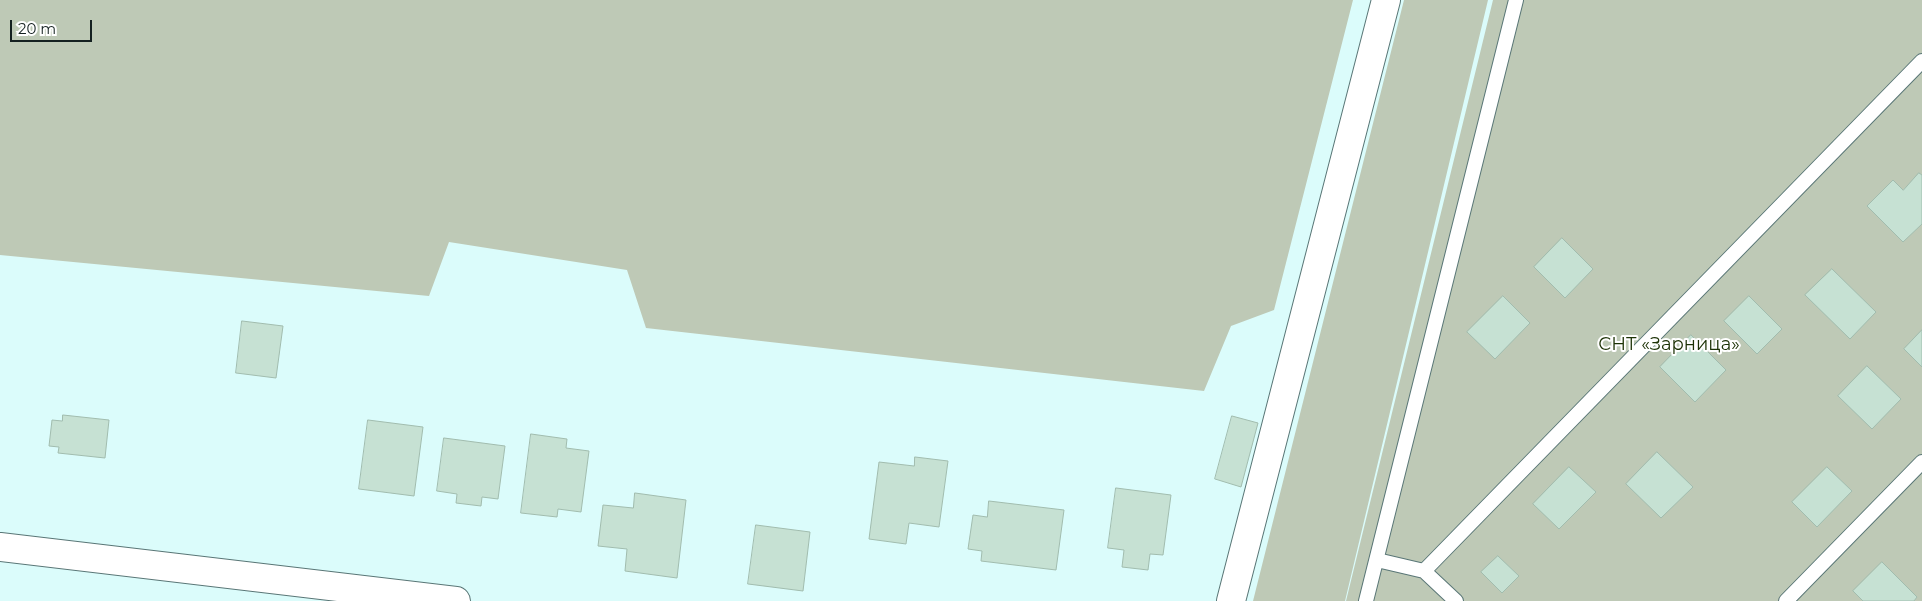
<!DOCTYPE html>
<meta charset="utf-8">
<style>
body{margin:0}
#map{position:relative;width:1922px;height:601px;overflow:hidden;background:#dbfcfb;font-family:Montserrat,sans-serif}
canvas{display:block}
.scale{position:absolute;left:10px;top:20px;width:82px;height:22px;box-sizing:border-box;border:2px solid #142020;border-top:0;padding-left:6px;font-size:15px;line-height:18px;white-space:nowrap;color:#142020;-webkit-text-stroke:4px #fff;paint-order:stroke}
</style>
<div id="map">
<canvas width="1922" height="601"></canvas>
<div class="scale">20 m</div>
</div>
<script>
const g = document.querySelector('canvas').getContext('2d');
g.lineJoin = 'round';
function fill(path, color) {
  g.fillStyle = color;
  g.fill(path, 'evenodd');
}
function trace(path, color, width, dash) {
  g.strokeStyle = color;
  g.lineWidth = width;
  g.lineCap = dash ? 'butt' : 'round';
  g.setLineDash(dash || []);
  g.stroke(path);
}
function drawText(font, color, halo, rows, align = 'center') {
  g.font = font + ' Montserrat,sans-serif';
  g.lineWidth = 4;
  g.setLineDash([]);
  g.textBaseline = 'middle';
  g.strokeStyle = halo;
  g.fillStyle = color;
  for (const [text, x, y, turn = 0] of rows) {
    g.save();
    g.translate(x, y);
    g.rotate((+turn || 0) * Math.PI / 180);
    g.textAlign = isNaN(turn) ? turn : align;
    if (halo) g.strokeText(text, 0, 0);
    g.fillText(text, 0, 0);
    g.restore();
  }
}
const green = new Path2D(`
 M0,0H1353L1274,310L1231,326L1204,391L646,328L627,270L449,242L429,296L0,255Z
 M1404,0H1488L1345,601H1253Z
 M1493,0H1922V601H1346Z`);
const building = new Path2D(`
 M1919,173L1922,175V224L1903,242L1867,206L1893,180L1903,190Z
 M1562,238L1593,269L1565,298L1534,267Z
 M1832,269L1876,312L1850,339L1805,295Z
 M1503,296L1530,323L1495,359L1467,332Z
 M1749,296L1782,329L1757,354L1724,321Z
 M242,321L283,326L276,378L236,373Z
 M1922,330V367L1904,349Z
 M1691,335L1726,370L1695,402L1660,367Z
 M1867,366L1901,399L1872,429L1838,396Z
 M63,415L109,420L105,458L58,453L59,447L49,446L52,420L62,421Z
 M1232,416L1258,423L1241,487L1215,479Z
 M368,420L423,427L414,496L359,489Z
 M531,434L567,439L566,448L589,451L581,512L558,509L557,517L521,513Z
 M444,438L505,446L498,499L482,497L481,506L456,503L457,494L437,491Z
 M1657,452L1693,487L1661,518L1626,484Z
 M915,457L948,461L939,527L909,523L906,544L869,539L879,462L914,466Z
 M1569,467L1596,492L1559,529L1533,504Z
 M1827,467L1852,491L1817,527L1792,502Z
 M1116,488L1171,495L1163,555L1150,554L1148,570L1122,567L1124,550L1108,548Z
 M635,493L686,500L677,578L625,571L627,549L598,546L603,505L633,508Z
 M989,501L1064,510L1056,570L981,561L982,551L968,549L973,515L987,517Z
 M756,525L810,532L803,591L748,584Z
 M1498,556L1519,576L1502,593L1481,572Z
 M1882,562L1917,597L1914,601H1863L1853,591Z`);
const service = new Path2D(`
 M1377,560L1424,571L1456,601
 M1424,571L1922,61
 M1366,601L1516,0
 M1786,601L1922,462`);
const minor = new Path2D(`
 M0,547L456,601
 M1231,601L1386,0`);
const parkNames = [
 ["СНТ «Зарница»",1669,345]
];
fill(green, '#bec9b6');
fill(building, '#c6e1d3');
trace(building, '#a1bcae', 1);
trace(service, '#597676', 16);
trace(minor, '#597676', 30);
trace(service, '#fff', 14);
trace(minor, '#fff', 28);
drawText('18px', '#1b3104', '#fff', parkNames);
</script>
